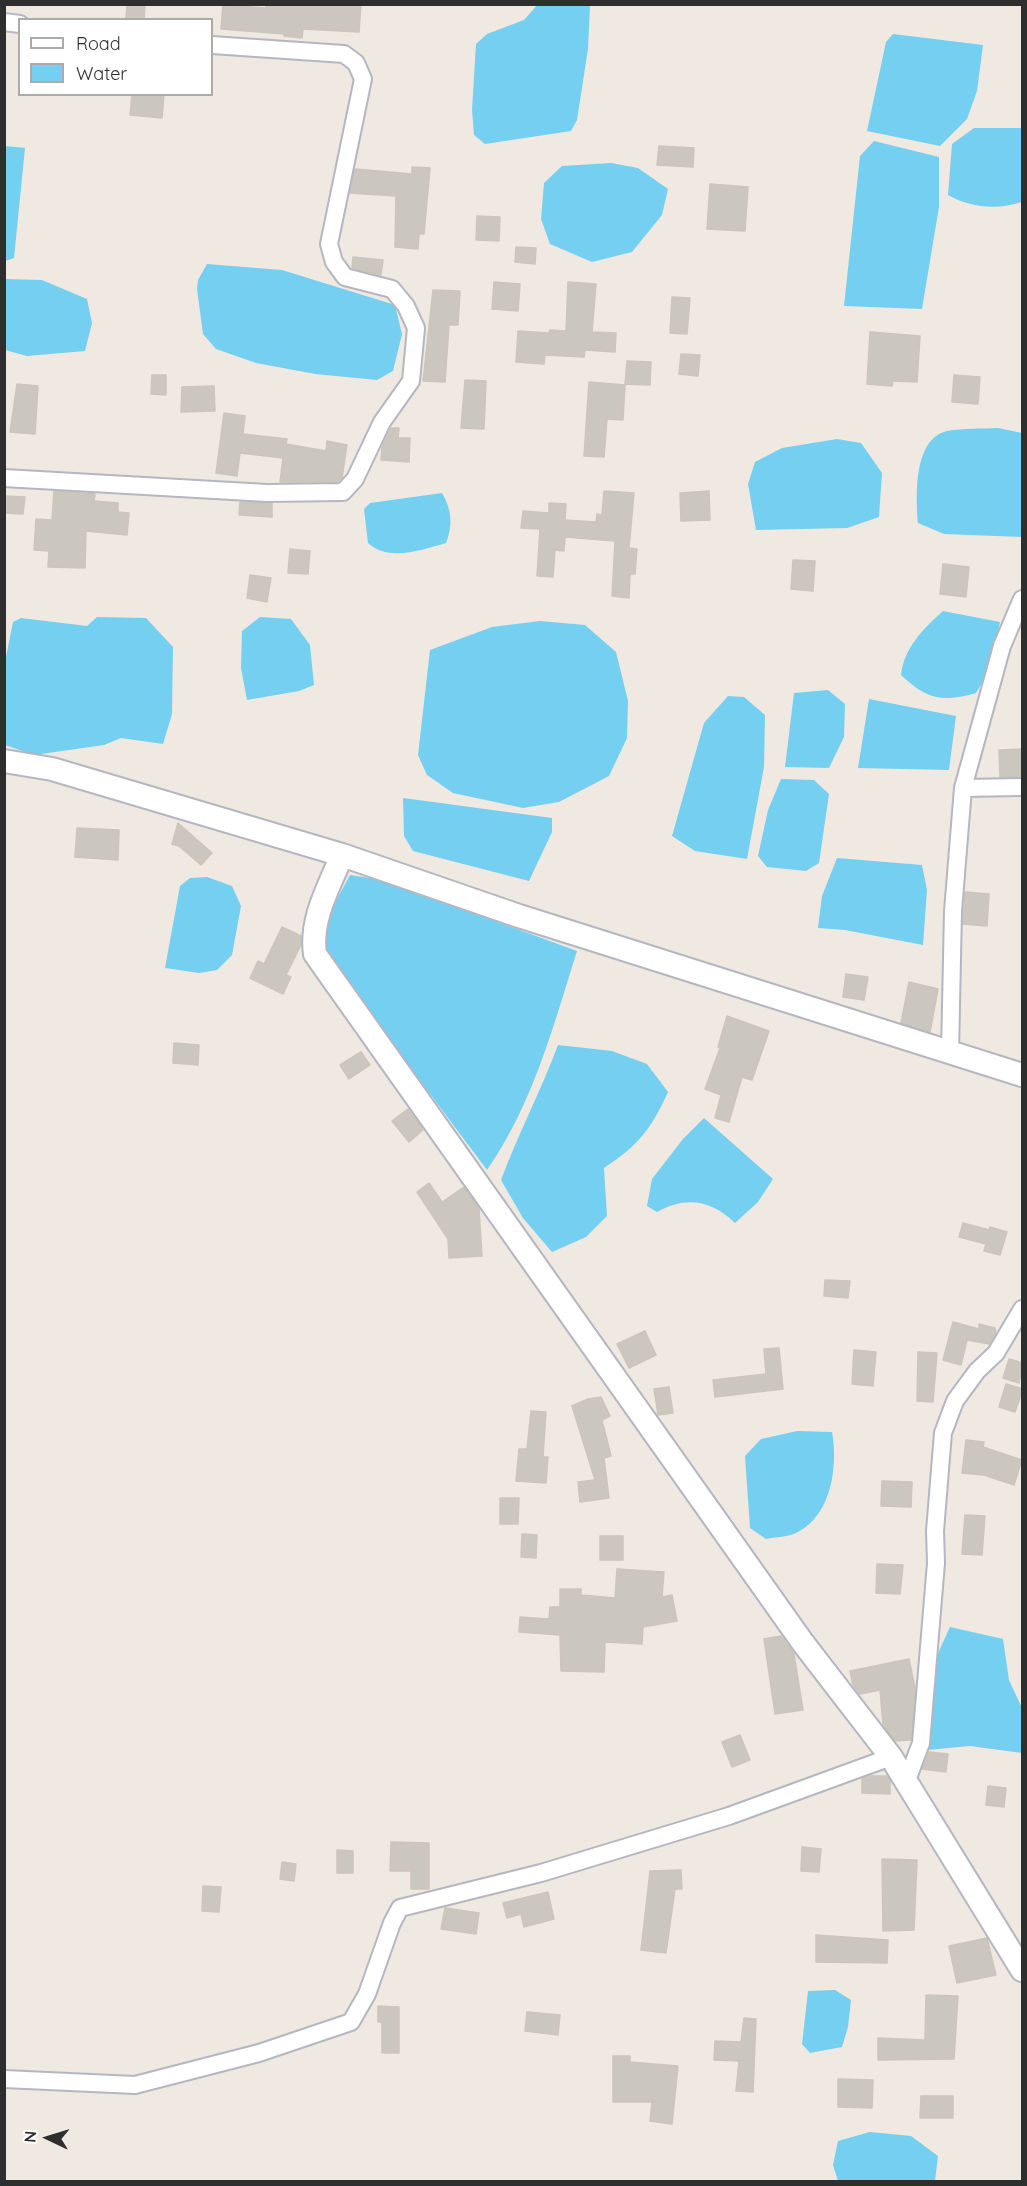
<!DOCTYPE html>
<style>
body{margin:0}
#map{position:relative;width:1027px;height:2186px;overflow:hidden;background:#efe9e1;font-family:Quicksand,sans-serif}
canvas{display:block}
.frame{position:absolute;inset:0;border:6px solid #2e2e2e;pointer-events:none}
.legend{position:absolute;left:18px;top:18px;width:195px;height:78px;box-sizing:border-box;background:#fff;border:2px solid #ababab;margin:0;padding:8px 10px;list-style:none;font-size:18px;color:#2e2e2e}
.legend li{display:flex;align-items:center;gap:12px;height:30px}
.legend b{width:30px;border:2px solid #ababab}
.north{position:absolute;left:18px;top:2108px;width:60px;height:60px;-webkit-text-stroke:4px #fff;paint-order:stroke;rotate:274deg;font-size:16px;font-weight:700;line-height:24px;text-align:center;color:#2e2e2e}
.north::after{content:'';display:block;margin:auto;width:21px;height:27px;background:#2e2e2e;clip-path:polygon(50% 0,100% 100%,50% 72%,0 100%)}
</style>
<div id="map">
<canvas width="1027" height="2186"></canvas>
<div class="frame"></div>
<ul class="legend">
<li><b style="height:8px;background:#fff"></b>Road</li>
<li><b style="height:16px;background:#75cff0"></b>Water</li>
</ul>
<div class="north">N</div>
</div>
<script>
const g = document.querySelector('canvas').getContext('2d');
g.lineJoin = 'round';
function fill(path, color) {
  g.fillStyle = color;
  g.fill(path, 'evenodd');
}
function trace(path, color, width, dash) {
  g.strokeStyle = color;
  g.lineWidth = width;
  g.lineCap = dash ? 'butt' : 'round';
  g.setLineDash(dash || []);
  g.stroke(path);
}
const water = new Path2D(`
 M538,4L590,5L588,49L577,120L571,131L485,144L474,135L472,110L476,44L487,34L524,20Z
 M893,34L983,45L977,91L967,119L940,146L867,131L886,42Z
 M974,128H1022V202C997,210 971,208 948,195L952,144Z
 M874,141L939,157V207L922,309L844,306L860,156Z
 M5,146L25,148L14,258L5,261Z
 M611,163L638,168L668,189L662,215L632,252L592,262L550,244L541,219L544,183L562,166Z
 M207,264L282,270L395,305L402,334L393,371L377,380L315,374L256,363L216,349L203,334L197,289L198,280Z
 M5,279L42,280L87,299L92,323L85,351L27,356L5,350Z
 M998,428L1022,433V537L944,534L918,523C916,497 913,439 947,431C963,428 982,429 998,428Z
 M837,439L861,443L882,473L879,517L847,528L756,530L748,484L755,462L782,448Z
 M442,493C452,510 453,525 446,543C422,550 388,562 368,543L364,509L370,503Z
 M943,611L1000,622L990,670L976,693C942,703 926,699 901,675C904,648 923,629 943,611Z
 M97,617L146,618L173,647L172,714L163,744L121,738L104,745L34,755L5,745V662L13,622L21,618L87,626Z
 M260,617L291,619L310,645L314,685L299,691L247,700L241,668L242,631Z
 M540,621L585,625L616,652L628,701L627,738L609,776L559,802L523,808L453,793L427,775L418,755L430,650L492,627Z
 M828,690L845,704L844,737L829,768L785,767L794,693Z
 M728,696L744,697L765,715L764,767L747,859L695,851L672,836L704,723Z
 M869,699L956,716L949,770L858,768Z
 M781,779L814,780L829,794L819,863L806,871L767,867L758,856L768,810Z
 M403,798L552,818V832L529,881L413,851L404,836Z
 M837,858L922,865L927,890L923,945L845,930L818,928L822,896Z
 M350,875L383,880L577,951C553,1027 533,1104 487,1170L323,951L331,910Z
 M207,877L232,886L241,906L232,955L217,970L199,973L165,968L180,886L190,878Z
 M558,1045L612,1051L647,1064L668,1092C651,1129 639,1145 604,1168L607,1216L586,1237L552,1252L523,1218L501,1180C518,1134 541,1091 558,1045Z
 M704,1118L773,1179L758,1202L735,1223C711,1200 686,1196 657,1212L647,1206L652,1179L683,1139Z
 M797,1431L832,1432C838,1466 832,1514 798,1532C789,1537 775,1537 766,1539L750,1528L745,1456L761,1439Z
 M950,1627L1003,1639L1009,1680L1022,1708V1753L970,1746L927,1750L934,1662Z
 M835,1990L851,2000L848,2027L842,2047L810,2053L802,2044L808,1991Z
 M870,2132L911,2136L938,2156L935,2181H838L833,2165L838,2141Z`);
const building = new Path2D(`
 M127,4H145L144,20H126Z
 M266,4H361L359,32L303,29L302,38L284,36V34L221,29L223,5L266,8Z
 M132,94H164L162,118L130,115Z
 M659,146L694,148L693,167L657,165Z
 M412,167L430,168L424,234H419L418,249L395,247L396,196L350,193L355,169L412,174Z
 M710,184L748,187L745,231L707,229Z
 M477,216L500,217L499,241L476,240Z
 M516,247L536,248L535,264L515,262Z
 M353,257L383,260L381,275L352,268Z
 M494,282L520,284L518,311L492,309Z
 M568,282L596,284L592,332L616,333L615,352L585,350L584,357L545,355L544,364L516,362L518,331L549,333L550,330L566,331Z
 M433,290L460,291L458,325H449L445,382L423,381Z
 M672,297L690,298L687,334L670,333Z
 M870,332L920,336L917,382L893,381L892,386L867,384Z
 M681,354L700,355L698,376L679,374Z
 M627,361L651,362L650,385L625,384Z
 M152,375H166V395L151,394Z
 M954,375L980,377L978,404L952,402Z
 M465,380L486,381L484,429L461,428Z
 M589,382L625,385L623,420L607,419L604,457L584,456Z
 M17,384L38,386L35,434L10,432Z
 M214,386L215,411L181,412L182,387Z
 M224,413L245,416L243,434L287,439L286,444L326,451L327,441L347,445L342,478L337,482H280L283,458L240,453L237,476L216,473Z
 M391,428H399L398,438H410L409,462L381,460L382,447Z
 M54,491L95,494L94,501L118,503V512L129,513L127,535L86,531L85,568L48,567L49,551L34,550L36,519L52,520Z
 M604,491L634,493L629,548L637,549L635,574H630L629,598L612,596L615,541L565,537L564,551L555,550L553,577L537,576L540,529L521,528L523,511L549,513V503L566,504L565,520L596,522L597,514L602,515Z
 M709,491L710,520L681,521L680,493Z
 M4,496L25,497L23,514L4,513Z
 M240,502L272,503V517L239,515Z
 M290,549L310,551L308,574L288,573Z
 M793,560L815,561L813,591L791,589Z
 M943,564L969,567L966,597L940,594Z
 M250,575L271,578L267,602L247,598Z
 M1023,749V777H1000L999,750Z
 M178,823L212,853L201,865L179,846L172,844Z
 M77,828L119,830L118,860L75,857Z
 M965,892L989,894L987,926L963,924Z
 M282,927L301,936V945L286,975L291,977L283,994L250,978L258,961L264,964Z
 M846,974L868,977L864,1000L843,997Z
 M909,982L938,989L930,1032L901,1023Z
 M727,1016L769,1031L752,1080L742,1077L729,1122L715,1118L721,1095L705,1089L720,1048L718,1047Z
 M174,1043L199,1045L198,1065L173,1063Z
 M361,1052L370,1065L349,1079L340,1065Z
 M408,1109L423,1130L409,1142L392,1121Z
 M429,1183L442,1202L464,1187L479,1209L482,1256L449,1258L448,1239L417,1192Z
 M963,1223L989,1230L990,1227L1007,1232L1000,1255L984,1251L986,1244L959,1237Z
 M825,1280L850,1281L848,1298L824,1296Z
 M953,1322L979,1329V1324L995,1328L996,1333L989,1344L967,1340L961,1365L943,1360Z
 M645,1331L656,1355L629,1368L617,1344Z
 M779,1348L783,1389L715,1397L713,1380L766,1374L764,1349Z
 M854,1350L876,1352L873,1386L852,1384Z
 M918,1352L937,1353L933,1402L917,1401Z
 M1009,1359L1023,1363L1019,1383L1003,1378Z
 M1006,1384L1023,1389L1015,1412L999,1407Z
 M669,1387L673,1413L658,1415L654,1389Z
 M601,1397L610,1416L602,1420L611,1456L604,1458L609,1498L580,1502L578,1482L595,1480L572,1406L588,1399Z
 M531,1411L546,1412L543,1457H548L546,1483L516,1481L519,1449H527Z
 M966,1440L984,1442L983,1447L1022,1460L1014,1485L984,1475L962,1473Z
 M882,1481L912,1482L911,1507L881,1506Z
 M500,1498H519L518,1524H500Z
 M965,1515L985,1516L982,1555L962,1554Z
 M522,1534L537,1535L536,1558L521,1557Z
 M600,1536H623V1560H600Z
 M877,1564L903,1565L900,1594L876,1593Z
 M617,1569L664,1572L662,1597L672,1595L677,1621L643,1627L642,1644L605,1642L604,1672L561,1671L560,1635L519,1632L520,1617L549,1619L550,1607H560V1589H581V1595L615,1598Z
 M781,1636L794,1654L803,1710L775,1714L764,1639Z
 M909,1659L915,1688L911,1740L895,1741L883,1724L880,1690L860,1694L853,1685L850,1671Z
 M740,1735L750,1760L732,1767L722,1742Z
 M929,1752L948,1754L946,1772L922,1769Z
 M870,1776H887L890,1781V1794L862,1793V1779Z
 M988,1786L1006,1788L1004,1807L986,1805Z
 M391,1842L429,1843V1889H411V1871H390Z
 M802,1847L821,1849L819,1872L801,1871Z
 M337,1850L353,1851V1873H337Z
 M882,1859L917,1860L914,1930L883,1931Z
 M282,1862L296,1864L294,1881L280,1879Z
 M681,1870L682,1889H675L666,1953L641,1950L650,1871Z
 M203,1886L221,1887L219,1912L202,1911Z
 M548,1892L554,1919L524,1927L521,1914L507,1918L503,1903Z
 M445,1908L479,1913L476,1934L441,1929Z
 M816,1935L888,1940L887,1963L816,1962Z
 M987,1938L996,1975L957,1983L949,1946Z
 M926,1995L958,1996L954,2059L878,2060V2038L925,2040Z
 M378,2006L399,2007V2053H382V2022H378Z
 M527,2012L560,2015L558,2035L525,2031Z
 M744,2018L756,2019L753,2092L736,2091L739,2061L714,2060L715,2041L741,2042Z
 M613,2056H630V2062L678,2066L672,2124L650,2121L652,2102H613Z
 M838,2079L873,2080L872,2108L838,2107Z
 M921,2096H953V2118H920Z`);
const street = new Path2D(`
 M4,22L20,24
 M4,478L267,493L343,492L355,479L382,422L411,381L416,328L406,306L392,289L345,277L334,262L329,244L363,79L356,63L344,54L212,45
 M963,788L1022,787
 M950,1053L953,911L963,788L1002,646L1022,599
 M906,1783L921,1743L936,1563L935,1531L943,1433L955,1401L977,1371L996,1353L1022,1309
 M4,2079L135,2085L259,2053L351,2022L367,1994L392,1923L400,1908L541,1873L729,1816L891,1757`);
const secondary = new Path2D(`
 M4,761L52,769L342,855L519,916L1022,1075
 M342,855C329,887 310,919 315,954L803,1643L891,1757L1022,1970`);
fill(water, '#75cff0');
fill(building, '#cbc7bf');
trace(building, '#cbc5ba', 1.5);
trace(street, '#b4b7c1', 20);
trace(secondary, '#b4b7c1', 26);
trace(street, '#fff', 16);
trace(secondary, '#fff', 22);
</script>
